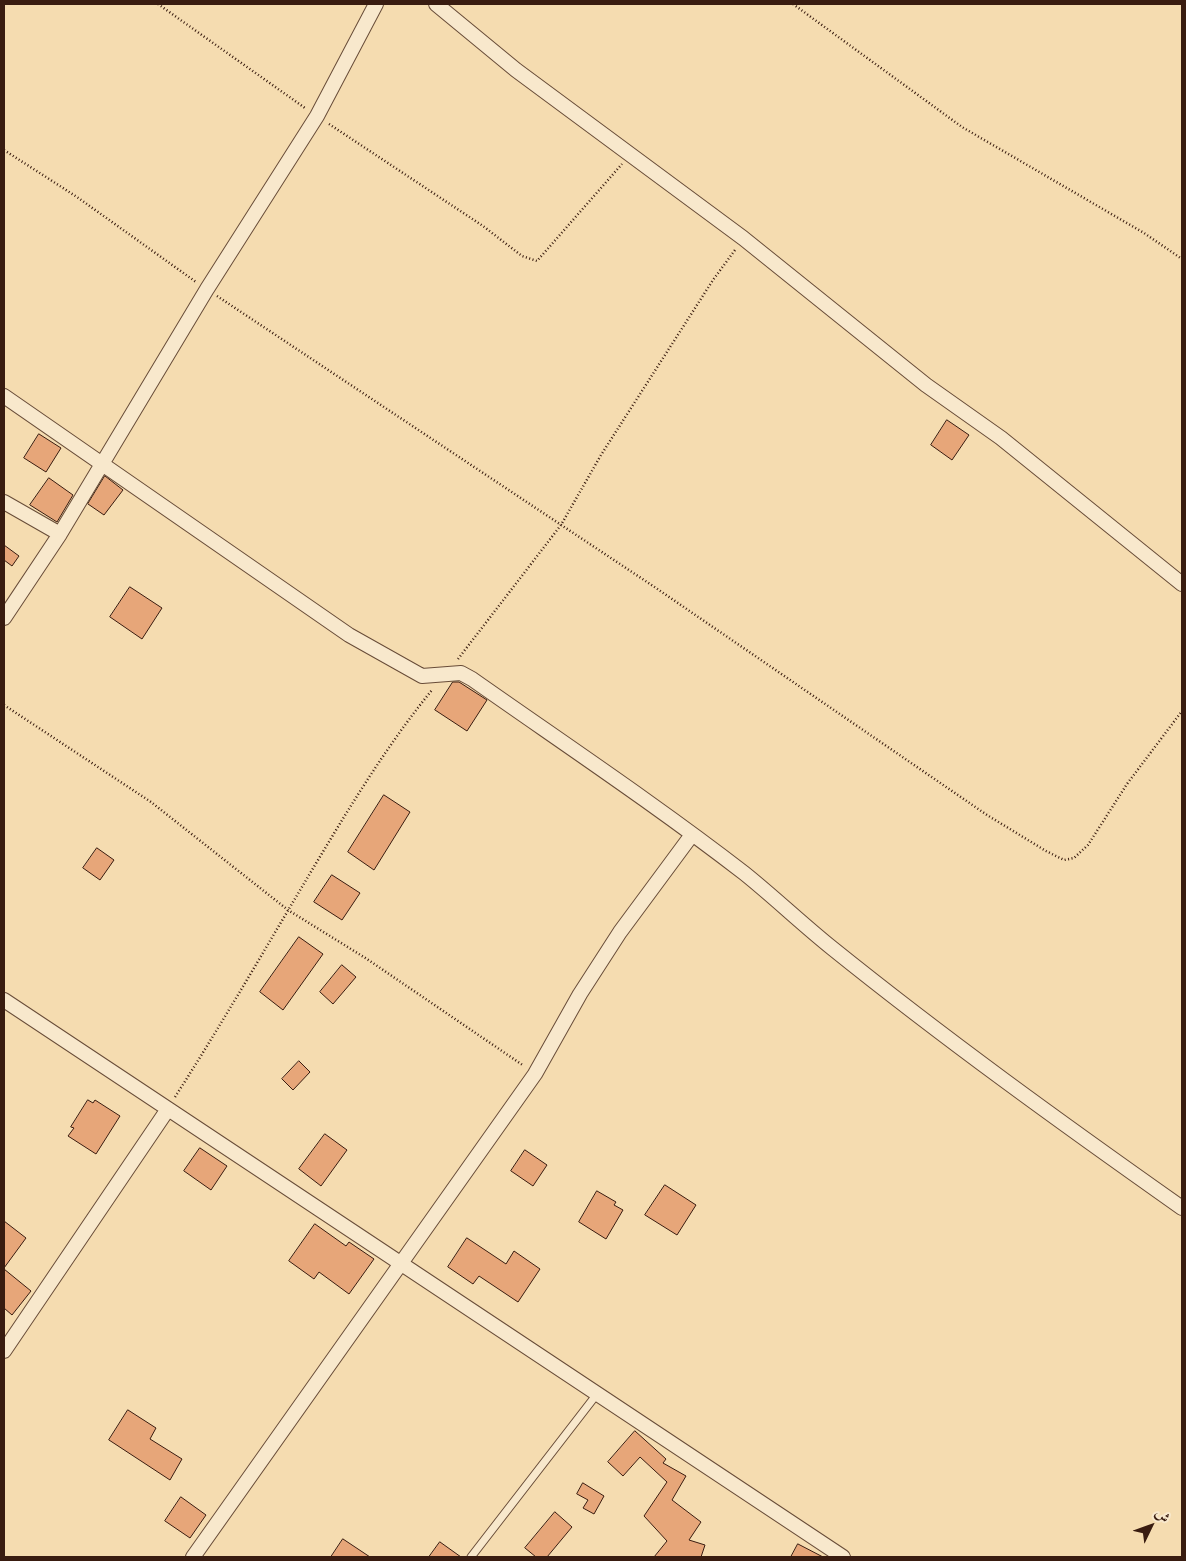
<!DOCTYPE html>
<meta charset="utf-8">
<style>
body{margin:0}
#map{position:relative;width:1186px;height:1561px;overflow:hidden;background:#f5dcb0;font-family:"IM FELL English",Amiri,serif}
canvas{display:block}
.frame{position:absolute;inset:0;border:5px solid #391c10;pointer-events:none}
.north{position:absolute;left:1126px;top:1501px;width:50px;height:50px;-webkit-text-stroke:4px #f8e8cc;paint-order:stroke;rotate:48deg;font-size:14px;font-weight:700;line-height:20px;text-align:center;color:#391c10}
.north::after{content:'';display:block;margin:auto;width:18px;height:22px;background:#391c10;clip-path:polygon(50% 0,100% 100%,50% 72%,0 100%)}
</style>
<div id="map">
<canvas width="1186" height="1561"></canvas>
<div class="frame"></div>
<div class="north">ش</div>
</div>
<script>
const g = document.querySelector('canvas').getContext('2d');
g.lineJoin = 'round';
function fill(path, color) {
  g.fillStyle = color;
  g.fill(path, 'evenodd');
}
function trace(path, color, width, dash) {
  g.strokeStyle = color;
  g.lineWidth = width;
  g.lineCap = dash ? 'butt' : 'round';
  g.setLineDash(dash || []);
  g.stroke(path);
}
const building = new Path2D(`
 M947,420L969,435L952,460L931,445Z
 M39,434L61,448L46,472L24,458Z
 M105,476L123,490L104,515L88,504Z
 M49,478L73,495L57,522L30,505Z
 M4,545L19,556L12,566L4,560Z
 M130,587L162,608L142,639L110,617Z
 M453,682H459L487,700L467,731L435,710Z
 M384,795L410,812L374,870L348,852Z
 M97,848L114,860L100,880L83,868Z
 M332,875L360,893L342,920L314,902Z
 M299,937L323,954L283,1010L260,992Z
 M342,965L356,977L333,1004L320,992Z
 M299,1061L310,1072L293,1090L282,1079Z
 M88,1100L93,1103L95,1100L120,1116L96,1154L68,1136L74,1128L71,1127Z
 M325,1134L347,1150L321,1186L299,1169Z
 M200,1148L227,1166L211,1190L184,1171Z
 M525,1150L547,1165L533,1186L511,1171Z
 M665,1185L696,1205L677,1235L645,1215Z
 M597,1191L616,1202L614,1205L623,1210L606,1239L579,1222Z
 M4,1221L26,1238L4,1268Z
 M315,1224L346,1246L349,1242L374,1259L349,1294L319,1272L314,1279L289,1261Z
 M467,1238L506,1264L514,1251L540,1269L518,1302L479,1276L473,1284L448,1267Z
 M4,1269L31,1291L12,1315L4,1308Z
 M128,1410L156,1428L150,1439L182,1459L170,1480L109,1440Z
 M635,1431L666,1459L663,1463L686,1476L672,1500L701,1522L689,1540L705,1545L701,1557H654L667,1541L644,1516L667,1482L640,1457L623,1476L608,1462Z
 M583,1483L604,1496L594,1514L583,1508L588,1500L577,1494Z
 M181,1497L206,1515L190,1538L165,1521Z
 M555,1512L572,1527L547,1557H536L525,1548Z
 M343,1539L370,1557H331Z
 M440,1542L461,1557H429Z
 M798,1544L823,1557H791Z`);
const path = new Path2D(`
 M158,4L305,108
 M793,4L962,127L1144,233L1182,259
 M329,124L483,226L522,256L537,261L622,164
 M4,150L77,197L196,282
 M217,296L656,588L987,815L1046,851L1064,860L1074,858L1088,845L1127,784L1182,711
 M458,659L561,525L601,455L713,280L735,250
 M4,705L151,802L288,910L367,959L524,1066
 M175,1097C216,1033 254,968 293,902C336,830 379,755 432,690`);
const service = new Path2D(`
 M471,1557L597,1394`);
const minor = new Path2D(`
 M436,4L516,70L743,238L926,385L1001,438L1182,584
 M4,396L349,635L422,676L461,673L472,679C563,743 656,805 744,873C774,897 802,924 832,948C945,1039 1063,1124 1182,1208
 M4,502L60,534
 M4,618L60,534L207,289L317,116L376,4
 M4,1000L843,1557
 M4,1351L168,1109
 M193,1557L535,1074L580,994L620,932L691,836`);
fill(building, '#e7a679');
trace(building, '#391c10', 1);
trace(service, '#684c38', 9);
trace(minor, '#684c38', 16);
trace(path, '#391c10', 2.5, [1, 2.5]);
trace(service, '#f8e8cc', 7);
trace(minor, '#f8e8cc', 14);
</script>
